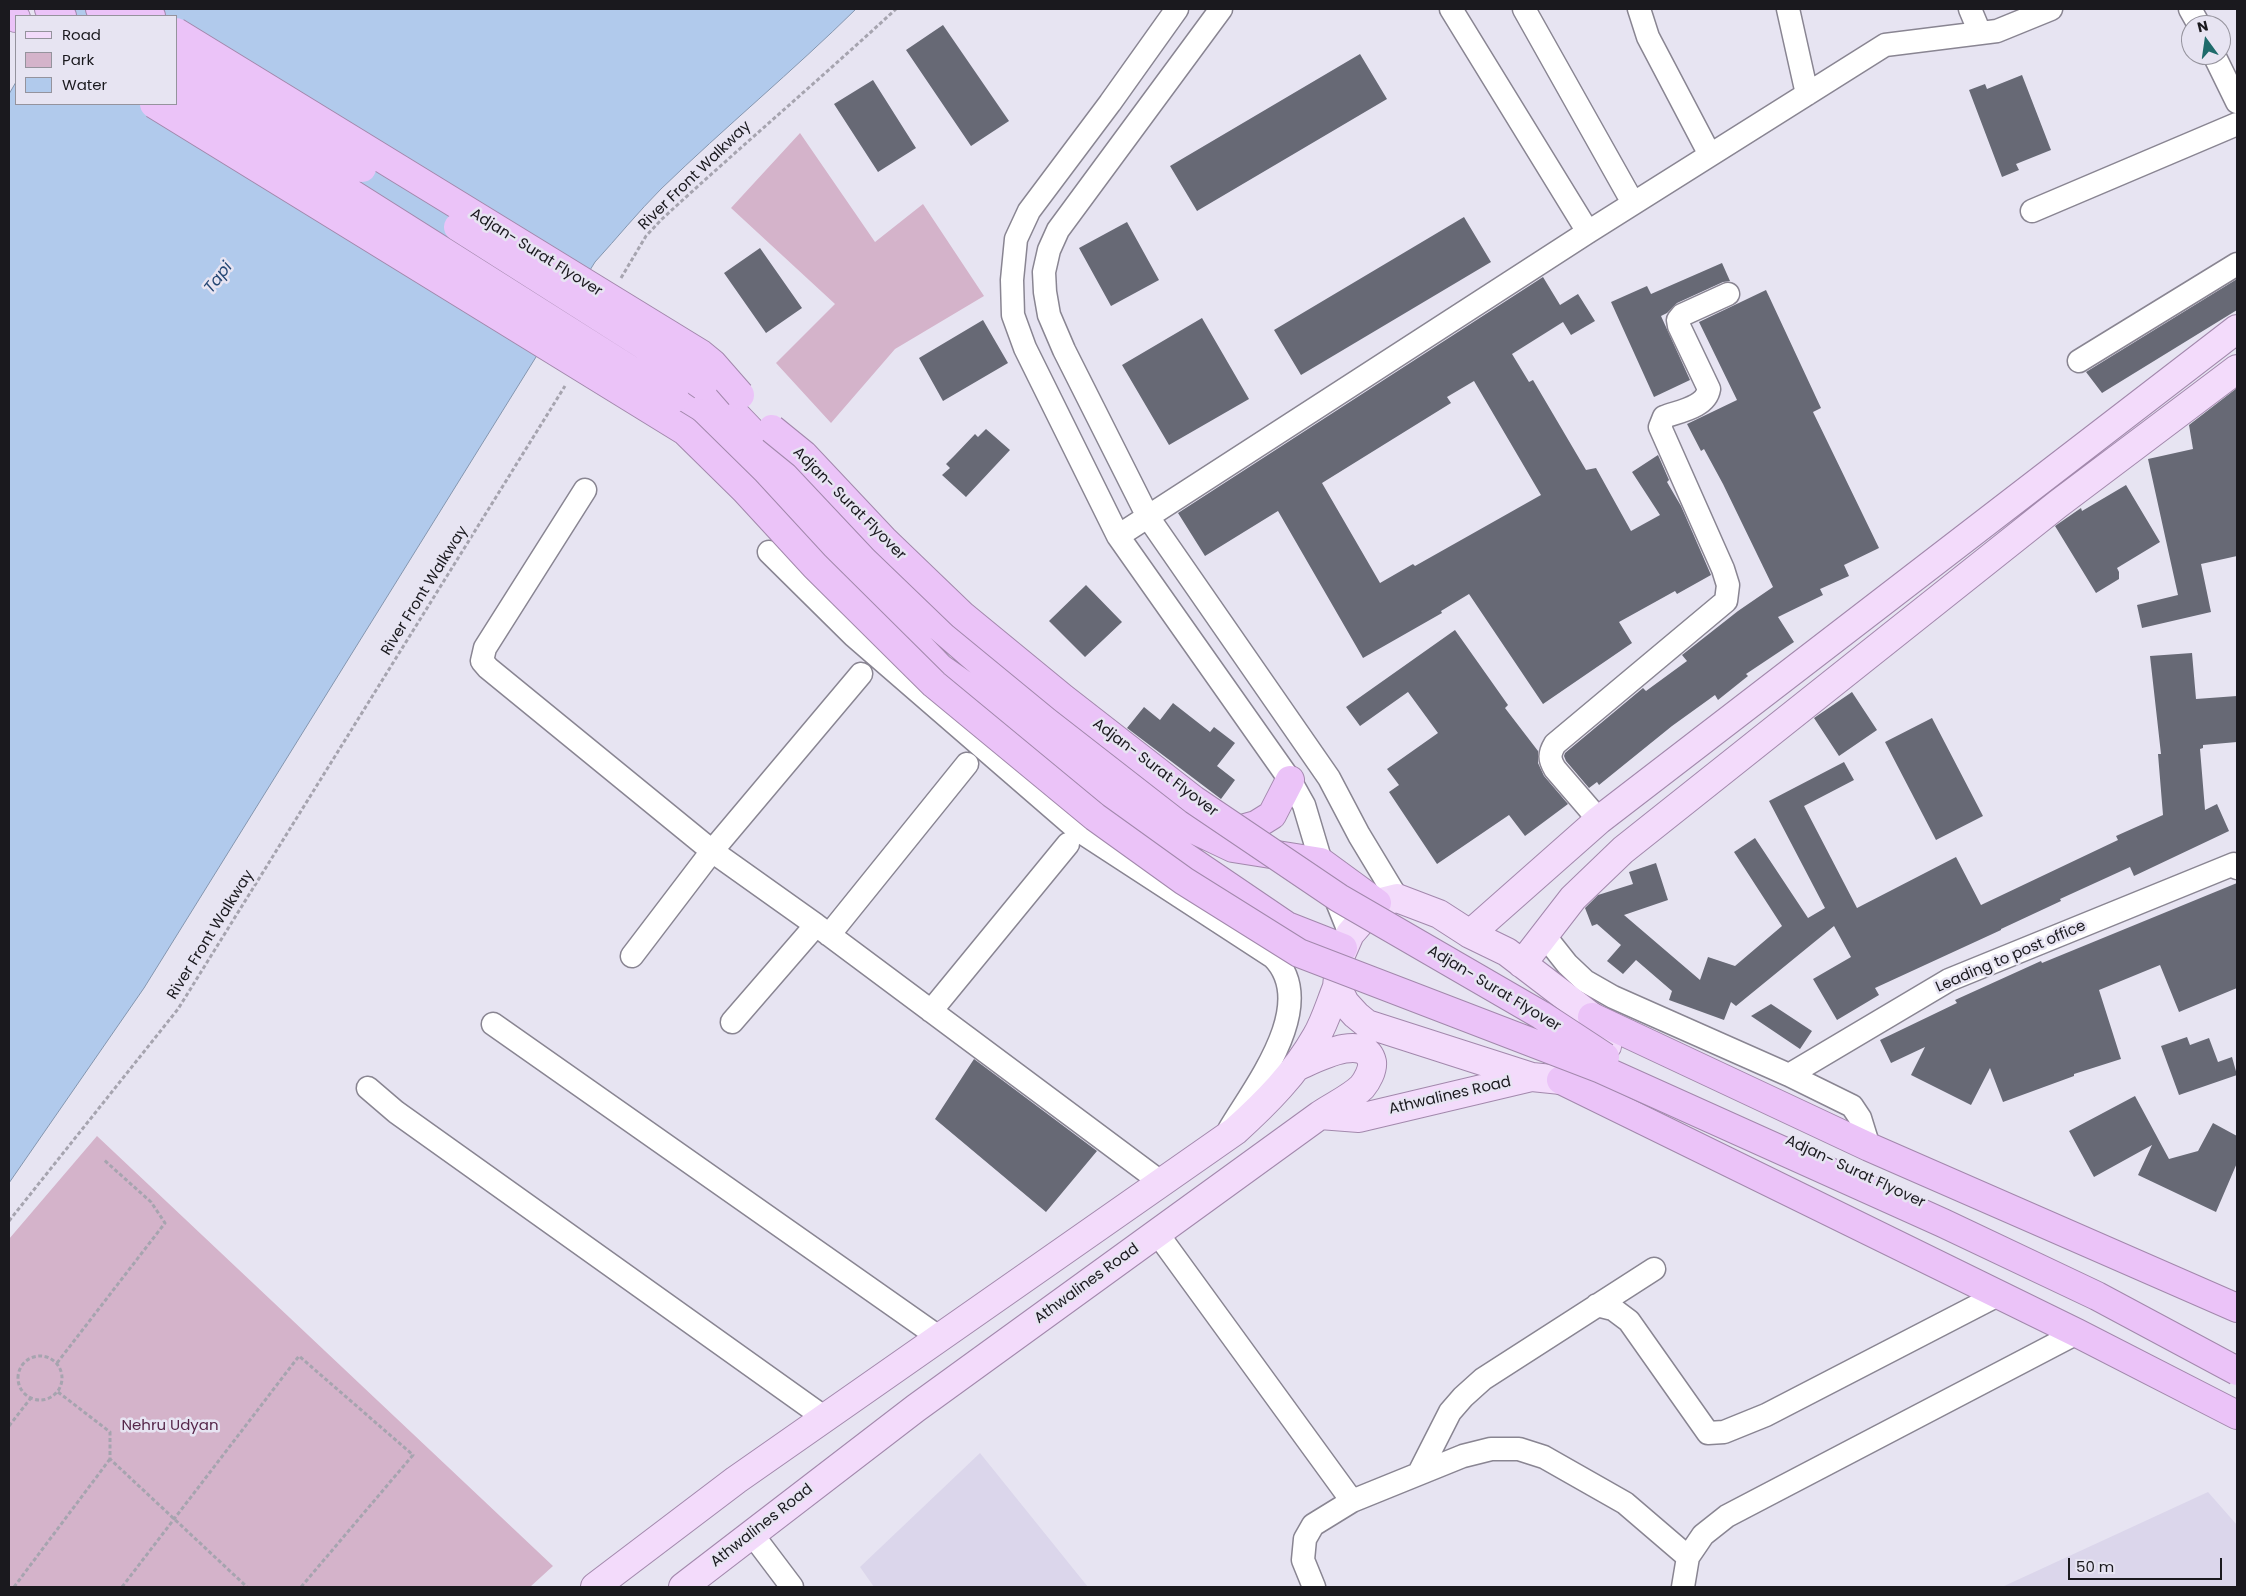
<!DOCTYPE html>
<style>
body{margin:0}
#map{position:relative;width:2246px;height:1596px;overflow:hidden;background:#e7e4f2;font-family:Poppins,sans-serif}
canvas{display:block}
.frame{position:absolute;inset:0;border:10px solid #1a191e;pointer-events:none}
.legend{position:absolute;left:15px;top:15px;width:162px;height:90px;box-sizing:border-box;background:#e7e4f2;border:1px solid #95939d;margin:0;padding:6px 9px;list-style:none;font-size:15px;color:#1a191e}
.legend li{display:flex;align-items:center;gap:10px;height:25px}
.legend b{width:25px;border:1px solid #95939d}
.north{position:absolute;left:2181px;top:15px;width:50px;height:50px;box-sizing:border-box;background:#e7e4f2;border:1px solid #95939d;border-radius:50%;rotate:346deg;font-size:14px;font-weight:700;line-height:20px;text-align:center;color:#1a191e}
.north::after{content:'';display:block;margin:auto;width:18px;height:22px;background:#1f6b6b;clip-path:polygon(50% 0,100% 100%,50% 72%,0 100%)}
.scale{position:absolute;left:2068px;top:1558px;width:154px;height:22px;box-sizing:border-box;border:2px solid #1a191e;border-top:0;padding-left:6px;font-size:15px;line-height:18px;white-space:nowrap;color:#1a191e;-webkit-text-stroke:4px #e7e4f2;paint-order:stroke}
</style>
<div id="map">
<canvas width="2246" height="1596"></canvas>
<div class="frame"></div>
<ul class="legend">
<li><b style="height:6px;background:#f3dbfb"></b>Road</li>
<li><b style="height:14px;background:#d4b3ca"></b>Park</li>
<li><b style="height:14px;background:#b1caec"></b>Water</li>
</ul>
<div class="north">N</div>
<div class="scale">50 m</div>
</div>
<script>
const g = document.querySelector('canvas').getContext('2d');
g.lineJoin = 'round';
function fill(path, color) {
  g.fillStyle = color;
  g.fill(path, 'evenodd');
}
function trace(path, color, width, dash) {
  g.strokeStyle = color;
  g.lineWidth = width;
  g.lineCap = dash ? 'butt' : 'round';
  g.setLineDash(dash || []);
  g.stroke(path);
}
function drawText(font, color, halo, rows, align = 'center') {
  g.font = font + ' Poppins,sans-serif';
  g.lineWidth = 5;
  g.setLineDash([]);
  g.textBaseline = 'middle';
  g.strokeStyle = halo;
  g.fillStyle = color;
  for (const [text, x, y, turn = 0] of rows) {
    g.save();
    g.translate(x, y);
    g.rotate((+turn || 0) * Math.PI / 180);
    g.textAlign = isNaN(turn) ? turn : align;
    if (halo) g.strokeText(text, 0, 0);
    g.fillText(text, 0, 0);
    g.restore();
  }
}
const built = new Path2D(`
 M980,1453L1088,1587H874L860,1567Z
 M2208,1492L2237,1525V1587H2002Z`);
const green = new Path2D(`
 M800,133L875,242L923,204L984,296L895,349L831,423L776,363L835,304L731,208Z
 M97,1136L553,1566L530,1587H9V1239Z`);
const water = new Path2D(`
 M64,9H856C793,71 725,127 661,189C638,212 617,238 595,262L144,988L9,1183V94L16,82V104H176V16H59Z`);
const building = new Path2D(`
 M943,25L1009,121L971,146L906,50Z
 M1360,54L1387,99L1197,211L1170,166Z
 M2022,75L2051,150L2016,164L2019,170L2002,177L1969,90L1985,84L1987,89Z
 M873,80L916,148L878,172L834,104Z
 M1464,217L1491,262L1301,375L1274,330Z
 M1127,222L1159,280L1111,306L1079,248Z
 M760,248L802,308L766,333L724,273Z
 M1722,263L1730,281L1723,282L1677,303L1667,313L1661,316L1690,380L1654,397L1611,302L1647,286L1651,294Z
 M1543,277L1560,305L1578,294L1595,321L1571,335L1563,322L1512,354L1529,382L1533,380L1586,470L1596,468L1631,531L1660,515L1632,472L1658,455L1669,480L1667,482L1681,506L1711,575L1677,594L1675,591L1619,622L1632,643L1543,704L1469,594L1441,611L1442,613L1363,658L1278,511L1205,556L1178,513ZM1474,381L1541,495L1415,566L1413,564L1380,583L1322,483L1451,403L1447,397Z
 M2237,279V310L2102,393L2086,372Z
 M1766,290L1821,408L1813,412L1879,548L1844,565L1849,576L1820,589L1823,595L1778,617L1794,642L1746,674L1748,676L1718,700L1715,695L1672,726L1599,785L1597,782L1589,788L1566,761L1564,756L1565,753L1643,688L1646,691L1687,661L1682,655L1738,611L1773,587L1723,484L1704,449L1701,451L1687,424L1737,400L1699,322Z
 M1202,318L1249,399L1169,445L1122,365Z
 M983,320L1008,363L943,401L919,358Z
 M2237,388V556L2201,564L2211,612L2142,628L2137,605L2178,595L2148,459L2193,449L2189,425Z
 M986,429L1010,450L966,497L942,475L950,468L946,464L955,455L975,434L978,437Z
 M2126,485L2160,542L2117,568L2119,572V579L2096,593L2055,526L2081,508L2082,511Z
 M1086,585L1122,622L1085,657L1049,621Z
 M1455,630L1508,705L1505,708L1538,751V763L1544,776L1568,804L1525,836L1509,815L1437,864L1389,792L1399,785L1387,769L1438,733L1408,692L1360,726L1346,707Z
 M2192,653L2196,699L2237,696V742L2203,745V748L2200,749L2205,810L2217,804L2229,831L2134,876L2130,867L2060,899L2061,901L2001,929V930L1875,988L1879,995L1837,1020L1813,979L1851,957L1834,926L1736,1006L1731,1002L1724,1020L1669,1000L1672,991L1636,960L1623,974L1607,961L1621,945L1597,924L1592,926L1585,908L1598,895L1633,884L1629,872L1656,863L1668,900L1624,915L1700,980L1708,957L1735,966L1782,926L1734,852L1755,838L1808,918L1825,908L1769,801L1844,762L1854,780L1804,806L1857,908L1956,857L1981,905L2118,840L2116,836L2163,815L2158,754H2161L2150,656Z
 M1852,692L1877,730L1839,756L1814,718Z
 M1173,703L1210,732L1214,727L1235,743L1217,766L1235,780L1221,799L1127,728L1144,707L1160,720Z
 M1932,718L1983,816L1936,840L1885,742Z
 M2237,883V988L2179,1012L2160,965L2099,990L2121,1059L2074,1074V1076L2003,1102L1990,1068L1971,1105L1911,1075L1925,1047L1891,1063L1880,1040L1957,1003L1955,1000L2041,961L2042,963Z
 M1771,1004L1812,1031L1800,1049L1751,1016Z
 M2187,1037L2190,1045L2209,1038L2218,1062L2232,1057L2237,1075L2179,1095L2161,1046Z
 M974,1059L1097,1151L1046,1212L935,1119Z
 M2135,1096L2169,1159L2198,1151L2213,1123L2237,1136V1163L2216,1212L2138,1175L2152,1145L2094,1177L2069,1131Z`);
const path = new Path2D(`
 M621,278L646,236L662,219C739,148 819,80 896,9
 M9,1221L178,1009L565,386
 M18 1378a22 22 0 1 1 44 0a22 22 0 1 1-44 0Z
 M57,1363L165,1223L151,1202L103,1159
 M58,1392L110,1432V1459L247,1587
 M9,1426L30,1399
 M14,1587L110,1459
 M122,1587L299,1356L413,1455L301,1587`);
const minor = new Path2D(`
 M1177,9L1110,103L1029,211L1016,239L1012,280L1013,315L1025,348L1118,536L1290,780L1304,805L1321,862L1350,934
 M1221,9L1058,230L1049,250L1044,272L1045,292L1049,315L1064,350L1148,517L1329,778L1359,835L1397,898
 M1451,9L1588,232
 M1524,9L1633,203
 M1639,9L1648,37L1710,155
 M1788,9L1807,94
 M1970,9L1980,33
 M2190,9L2199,25
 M2214,55L2237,102
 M2032,211L2237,124
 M2079,361L2237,264
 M585,490L485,648L482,661L488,668L712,851L816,925L1162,1183
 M1118,536L1588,232L1885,45L1997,31L2051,9
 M769,552L854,636L1078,830L1273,957C1320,1004 1255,1086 1229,1130
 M1599,820L1555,769C1549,759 1549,754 1555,744L1726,601L1728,585L1723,569L1660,427L1664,417C1680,411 1706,407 1709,389L1679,326L1678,320L1682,315L1728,294
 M829,935L967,764
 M1544,935L1567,964L1585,981L1613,997L1789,1075
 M632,956L712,851L861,674
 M931,1011L1068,844
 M732,1022L816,925
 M493,1024L940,1338
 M368,1088L396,1112L825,1418
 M1869,1147L1860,1118L1852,1106L1789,1075L1949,980L2234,864L2237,868
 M1157,1233L1352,1501
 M1597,1305L1613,1309L1629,1321L1708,1433L1724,1432L1766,1415L1998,1295
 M1419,1473L1450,1412L1463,1397L1483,1379L1654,1269
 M752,1534L792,1587
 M1314,1587L1303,1560L1305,1539L1313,1525L1352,1501L1463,1456L1491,1449H1519L1544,1457L1625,1503L1688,1557
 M1683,1587L1688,1557L1703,1535L1727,1516L2077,1333`);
const major = new Path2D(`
 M1397,898L1439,914L1470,934L1507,952L1592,1017L1607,1046L1582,1076L1561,1080L1532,1077L1367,1024L1356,1015L1345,1003L1337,987L1340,957L1350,934L1377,903Z
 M1470,934L1599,820L2237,329
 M1522,964L1573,898L1623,850L2058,504L2237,369
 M1296,1067C1313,1060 1365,1031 1372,1062C1373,1070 1367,1081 1362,1087C1351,1098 1333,1106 1320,1115
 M595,1587L736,1480L1235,1131C1266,1103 1295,1074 1316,1037C1325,1022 1330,1004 1337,987
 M683,1587L916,1408L1320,1115L1359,1118L1532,1077`);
const highway = new Path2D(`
 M49,9L62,16
 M100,9L112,16
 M138,9L151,16
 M9,14L16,18
 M703,386L714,393L728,407L937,625L1019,696L1157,805L1195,830L1233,848L1321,862L1377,903
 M675,398L694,412L940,668L1010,718L1159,839L1287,926L1343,948
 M1220,835L1256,825L1272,815L1290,780
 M1592,1017L1869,1147L2237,1308
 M1561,1080L2077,1333L2237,1415`);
const highwayBridge = new Path2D(`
 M176,32L701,354L712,363L740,395
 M176,57L362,168
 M176,86L319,173L675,398
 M154,104L685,431L745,490L815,566L934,684L1095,817L1184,881L1299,953L1601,1069L1943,1223L2097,1296L2237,1371
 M458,227L645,346L703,386
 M772,429L804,455L884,540L962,615L1063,698L1194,800L1339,898L1541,1015L1605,1057`);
const streetNames = [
 ["River Front Walkway",695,176,-44],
 ["Adjan- Surat Flyover",536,253,32],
 ["Adjan- Surat Flyover",849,504,45],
 ["River Front Walkway",425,591,-58],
 ["Adjan- Surat Flyover",1155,768,37],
 ["River Front Walkway",211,935,-58],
 ["Leading to post office",2011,957,-23],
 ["Adjan- Surat Flyover",1494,989,31],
 ["Athwalines Road",1450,1096,-13],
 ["Adjan- Surat Flyover",1855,1172,25],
 ["Athwalines Road",1087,1284,-36],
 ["Athwalines Road",762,1526,-38]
];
const parkNames = [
 ["Nehru Udyan",170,1426]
];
const waterNames = [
 ["Tapi",219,278,-52]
];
fill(built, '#dbd6eb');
fill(green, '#d4b3ca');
fill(water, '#b1caec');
trace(water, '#8495ae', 1);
fill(building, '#676975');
trace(minor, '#898592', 25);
trace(major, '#a288ac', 30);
trace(highway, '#a288ac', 30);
trace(path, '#a6a4af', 3, [4, 2.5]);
trace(minor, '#fff', 22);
trace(major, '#f3dbfb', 28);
trace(highway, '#ebc3f8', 28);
trace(highwayBridge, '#a288ac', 30, []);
trace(highwayBridge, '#ebc3f8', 28);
drawText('15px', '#1a191e', '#e7e4f2', streetNames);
drawText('15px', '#56274a', '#e7e4f2', parkNames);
drawText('italic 16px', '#254774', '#e7e4f2', waterNames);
</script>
